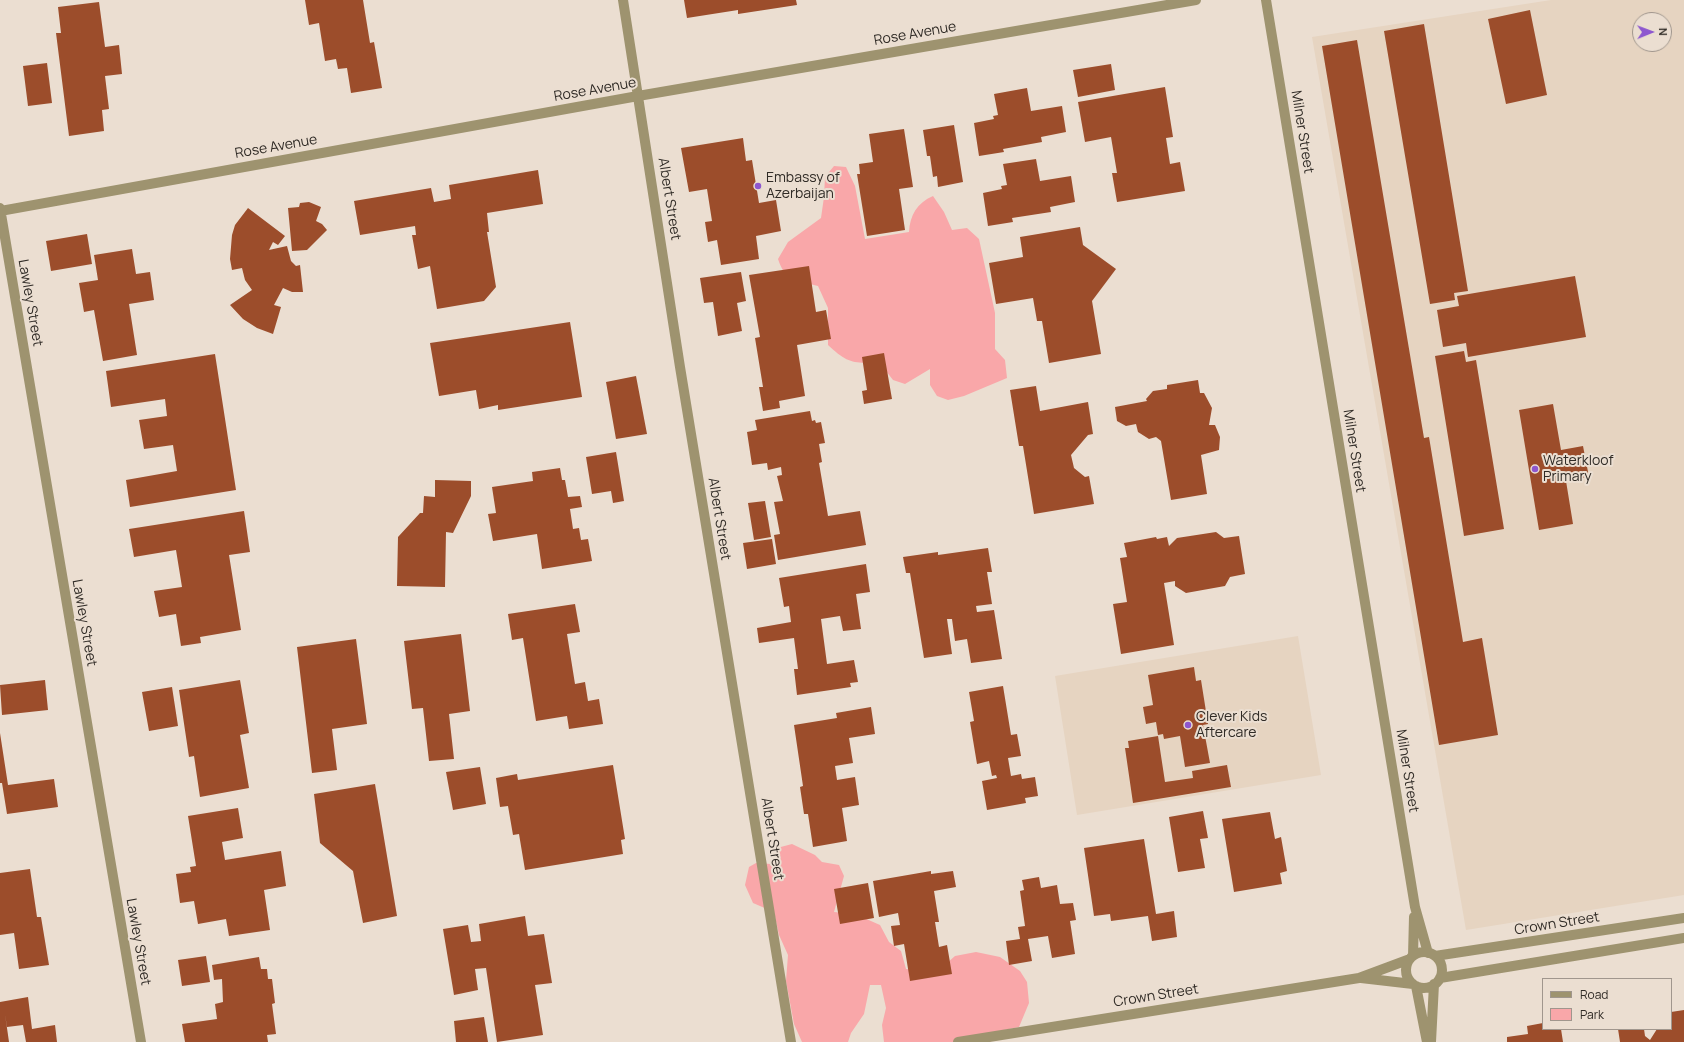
<!DOCTYPE html>
<style>
body{margin:0}
#map{position:relative;width:1684px;height:1042px;overflow:hidden;background:#ebded1;font-family:Manrope,sans-serif}
canvas{display:block}
.legend{position:absolute;left:1542px;top:978px;width:130px;height:52px;box-sizing:border-box;background:#ebded1;border:1px solid #a0968d;margin:0;padding:5px 7px;list-style:none;font-size:12px;color:#302b26}
.legend li{display:flex;align-items:center;gap:8px;height:20px}
.legend b{width:20px;border:1px solid #a0968d}
.north{position:absolute;left:1632px;top:12px;width:40px;height:40px;box-sizing:border-box;background:#ebded1;border:1px solid #a0968d;border-radius:50%;rotate:89deg;font-size:11px;font-weight:700;line-height:16px;text-align:center;color:#302b26}
.north::after{content:'';display:block;margin:auto;width:14px;height:18px;background:#8d57cf;clip-path:polygon(50% 0,100% 100%,50% 72%,0 100%)}
</style>
<div id="map">
<canvas width="1684" height="1042"></canvas>
<ul class="legend">
<li><b style="height:5px;background:#9e936f"></b>Road</li>
<li><b style="height:11px;background:#f9a7a9"></b>Park</li>
</ul>
<div class="north">N</div>
</div>
<script>
const g = document.querySelector('canvas').getContext('2d');
g.lineJoin = 'round';
function fill(path, color) {
  g.fillStyle = color;
  g.fill(path, 'evenodd');
}
function trace(path, color, width, dash) {
  g.strokeStyle = color;
  g.lineWidth = width;
  g.lineCap = dash ? 'butt' : 'round';
  g.setLineDash(dash || []);
  g.stroke(path);
}
function drawText(font, color, halo, rows, align = 'center') {
  g.font = font + ' Manrope,sans-serif';
  g.lineWidth = 4;
  g.setLineDash([]);
  g.textBaseline = 'middle';
  g.strokeStyle = halo;
  g.fillStyle = color;
  for (const [text, x, y, turn = 0] of rows) {
    g.save();
    g.translate(x, y);
    g.rotate((+turn || 0) * Math.PI / 180);
    g.textAlign = isNaN(turn) ? turn : align;
    if (halo) g.strokeText(text, 0, 0);
    g.fillText(text, 0, 0);
    g.restore();
  }
}
const built = new Path2D(`
 M1551,0H1684V895L1466,930L1312,37ZM1640,20H1664V44H1640Z
 M1298,636L1321,775L1077,815L1055,676Z`);
const green = new Path2D(`
 M834,166L846,167L855,186L865,239L909,232C910,215 917,203 933,196L944,212L952,230L967,228L979,239L995,313V349L1005,360L1007,378L964,396L948,400L937,396L930,385V369L905,384L893,380L879,362C854,364 847,363 828,345V308L818,286C796,280 786,283 778,259L788,242L821,218L824,197L825,177Z
 M792,844L815,855L822,862L839,865L844,876L834,912L855,914L880,925L889,942L901,951L906,969L938,971L955,956L976,952L1000,957L1020,971L1027,982L1029,1003L1019,1027L999,1031L990,1042H884L882,1025L886,1008L881,985H870L864,1014L851,1033L848,1042H802L794,1024L786,981L788,955L779,935L774,912L753,903L745,885L749,867L756,863L771,864L777,848Z`);
const building = new Path2D(`
 M305,0H363L370,43L374,42L382,88L351,93L347,68L338,69L336,59L325,61L319,23L309,25Z
 M684,0H796L797,5L738,14V10L687,18Z
 M99,2L105,47L119,45L122,74L105,76L109,109L102,110L104,131L69,136L56,33H61L58,7Z
 M1530,10L1547,95L1506,104L1488,19Z
 M1424,24L1468,291L1454,293L1455,300L1430,304L1384,31Z
 M1357,40L1424,438L1429,437L1463,642L1482,638L1498,735L1439,745L1322,46Z
 M47,63L52,103L28,106L23,66Z
 M1111,64L1115,90L1078,97L1073,70Z
 M1165,87L1173,137L1166,138L1170,164L1180,162L1185,191L1117,202L1112,173H1117L1111,137L1085,142L1078,102Z
 M1027,88L1031,111L1062,106L1066,132L1041,137L1042,142L1003,149L1004,152L979,156L974,123L994,119L993,116L998,115L994,94Z
 M954,125L963,182L938,187L937,176L933,177L930,156H927L923,130Z
 M904,129L913,187L899,189L905,230L867,236L857,174H860L859,164L873,162L869,134Z
 M743,138L746,161L752,160L759,203L776,200L781,231L756,236L759,259L721,265L717,240L708,242L705,222L712,221L707,189L689,192L681,148Z
 M1036,159L1040,181L1071,176L1075,202L1050,207L1051,212L1012,218L1013,222L988,226L983,193L1002,189L1001,186L1007,185L1003,164Z
 M538,170L543,204L487,213L489,232H487L496,287L484,301L437,309L430,266L418,269L412,235H416L415,226L360,235L354,201L431,188L434,202L451,199L449,185Z
 M309,202L321,207L316,221L322,224L327,230L307,250L292,251L288,208L299,207L300,203Z
 M248,208L285,236L278,245L273,242L269,250L287,246L291,261L296,266L300,265L303,292H292L283,288L274,305L281,307L273,334L257,328L243,319L230,305L252,290L245,280L242,268L232,270L230,259L232,235L235,225Z
 M1080,227L1083,245L1116,269L1092,301L1101,354L1049,363L1042,321H1037L1033,298L996,304L989,263L1023,257L1020,237Z
 M87,234L92,264L51,271L46,241Z
 M132,249L136,274L150,272L154,300L129,304L137,355L103,361L94,310L84,312L79,283L98,280L94,255Z
 M809,266L816,312L826,310L831,339L797,345L805,396L779,401L780,408L763,411L759,387H763L755,338L760,337L749,275Z
 M741,272L746,301L737,303L742,331L718,336L713,302L704,303L700,278Z
 M1575,276L1586,337L1468,357L1466,343L1443,347L1437,310L1459,306L1457,296Z
 M570,322L582,397L498,410V405L479,409L476,390L439,396L430,343Z
 M1464,351L1466,362L1476,360L1504,529L1464,536L1435,356Z
 M884,353L892,399L864,404L862,391L867,390L862,357Z
 M215,354L236,490L130,507L126,480L177,471L173,445L144,449L139,420L167,416L165,399L111,407L106,371Z
 M636,376L647,434L616,439L606,382Z
 M1198,380L1200,393H1204L1212,408L1209,425H1215L1220,437L1219,450L1201,455L1207,494L1171,500L1161,441L1156,437L1149,439L1138,432L1136,424L1126,426L1117,421L1115,407L1147,401L1146,399L1153,391L1167,389V385Z
 M1036,386L1040,411L1088,402L1093,434L1088,435L1071,455L1074,468L1085,477L1089,476L1094,504L1034,514L1023,446H1019L1010,390Z
 M1553,404L1561,450L1583,446L1589,477L1566,481L1573,524L1539,530L1519,410Z
 M810,411L812,421L815,420L816,423L821,422L825,443L819,444L822,462L819,463L828,516L860,511L866,545L778,560L774,535L780,534L774,502L783,501L777,476L782,475L781,467L768,470L767,463L752,465L747,432L757,430L755,420Z
 M616,452L624,501L613,503L611,491L592,494L586,457Z
 M560,468L562,480H565L568,497L580,496L582,507L570,509L573,529L579,528L581,540L588,539L592,561L542,569L537,534L493,541L488,514L496,513L492,487L533,481L532,472Z
 M435,480L471,481V496L453,533L446,532L445,587L397,586L398,537L420,513H423L424,496L435,497Z
 M765,501L771,537L754,540L748,503Z
 M244,511L250,552L229,555L241,630L200,637L201,643L181,646L176,614L159,617L154,591L182,587L176,550L134,557L129,529Z
 M1216,532L1224,538L1239,536L1245,574L1230,577L1225,586L1186,593L1175,586V581L1164,583L1174,645L1121,654L1113,604L1127,602L1120,558L1127,557L1124,543L1156,537L1157,539L1167,537L1169,546L1177,538Z
 M772,539L776,564L747,569L743,543Z
 M988,548L992,572H987L992,604L976,606L977,612L994,610L1002,659L971,663L967,639L955,641L952,619H947L952,654L924,658L910,573H906L903,557L938,552V555Z
 M866,564L870,592L856,594L861,629L843,631L840,616L821,619L827,664L854,660L858,682L850,683L851,687L797,695L794,669H798L794,638L759,643L757,628L791,622L789,606L784,607L779,578Z
 M575,604L580,632L567,634L575,684L585,682L588,701L599,699L603,724L569,729L567,716L536,721L523,638L512,640L508,614Z
 M461,634L470,711L449,714L454,759L429,761L423,708L412,709L404,641Z
 M356,639L367,724L332,729L337,770L312,773L297,647Z
 M1194,667L1196,681L1201,680L1208,724L1203,725L1210,763L1185,767L1180,736L1164,739L1163,734L1158,735L1156,722L1146,724L1143,707L1153,705L1148,675Z
 M45,680L48,710L2,715L0,685Z
 M240,680L249,733L240,735L249,788L200,797L194,756L189,757L179,690Z
 M1003,686L1011,735L1017,734L1021,756L1008,758L1011,776L1021,774L1022,779L1035,777L1038,796L1025,798L1026,803L987,810L982,781L997,778L996,775L992,776L989,761L977,764L970,722L974,721L969,692Z
 M172,687L178,726L149,731L142,692Z
 M871,707L875,734L849,738L853,763L835,766L837,780L855,777L859,805L842,808L847,841L813,847L808,814H804L800,787L803,786L794,725L837,718L836,713Z
 M0,733L8,785L54,779L58,807L7,814L2,783H0Z
 M1158,736L1165,782L1193,778L1192,771L1227,765L1231,787L1133,803L1125,748H1129L1128,741Z
 M613,765L625,839L621,840L623,854L525,870L519,834L513,835L508,806L500,807L496,778L517,774L518,780Z
 M480,767L486,804L453,810L446,772Z
 M375,784L397,916L363,923L353,871L320,843L314,794Z
 M238,808L243,838L222,842L225,860L281,851L286,886L264,890L270,930L229,936L226,919L198,924L194,901L180,903L176,874L191,872L190,867L196,866L188,816Z
 M1203,811L1208,838L1200,839L1205,868L1178,872L1169,817Z
 M1270,812L1275,839L1281,837L1287,871L1280,873L1282,884L1234,892L1222,819Z
 M1144,839L1156,914L1174,911L1177,937L1152,941L1148,916L1111,921L1110,914L1094,916L1084,848Z
 M30,869L37,917H41L49,965L19,969L14,933L0,935V873Z
 M931,871V874L953,871L956,887L934,891L939,922H935L939,947L947,945L952,974L910,981L904,944L894,946L891,926L900,925L898,913L879,917L873,881Z
 M1039,877L1041,888L1057,885L1060,904L1073,903L1076,920L1070,921L1075,954L1052,958L1048,936L1028,939L1032,961L1009,965L1006,941L1020,939L1018,927L1025,926L1020,891L1024,890L1022,880Z
 M868,883L874,918L840,924L834,889Z
 M525,916L528,936L544,934L552,983L535,985L543,1035L497,1042L486,968L475,969L478,990L454,995L443,929L468,925L471,942L481,941L479,924Z
 M206,956L210,982L182,986L178,960Z
 M259,957L261,969H267L268,979H272L275,1003L272,1004L276,1034L267,1035L268,1042H185L182,1024L217,1019L215,1004L223,1002L222,979L214,980L212,965Z
 M28,997L32,1029L55,1025L57,1042H26L23,1025L7,1027L5,1014L9,1042H0V1002Z
 M1684,1010V1042H1620L1618,1029H1644L1645,1036L1650,1040L1657,1029H1671V1012Z
 M484,1017L488,1042H456L454,1021Z
 M1543,1023V1029H1561L1563,1042H1507V1037L1528,1034L1527,1026Z`);
const minor = new Path2D(`
 M623,0L680,367L791,1042
 M1266,0L1415,907L1428,953
 M0,208L141,1042
 M0,211L638,96L1196,0
 M1406 970a18 18 0 1 1 36 0a18 18 0 1 1-36 0Z
 M1413,956L1414,917
 M1435,956L1684,918
 M1361,978L1413,984
 M1440,978L1684,938
 M1416,986L1427,1042
 M958,1042L1359,978L1410,959
 M1431,1042L1434,984`);
const markers = [
 [758,186,4,"#8d57cf"],
 [1535,469,4,"#8d57cf"],
 [1188,725,4,"#8d57cf"]
];
const streetNames = [
 ["Rose Avenue",915,34,-10],
 ["Rose Avenue",595,90,-10],
 ["Milner Street",1302,132,81],
 ["Rose Avenue",276,147,-10],
 ["Albert Street",669,199,81],
 ["Lawley Street",30,303,80],
 ["Milner Street",1354,451,81],
 ["Albert Street",719,519,81],
 ["Lawley Street",84,623,80],
 ["Milner Street",1407,771,81],
 ["Albert Street",772,839,81],
 ["Crown Street",1557,924,-9],
 ["Lawley Street",138,942,80],
 ["Crown Street",1156,996,-9]
];
const poiNames = [
 ["Embassy of",766,178],
 ["Azerbaijan",766,194],
 ["Waterkloof",1543,461],
 ["Primary",1543,477],
 ["Clever Kids",1196,717],
 ["Aftercare",1196,733]
];
fill(built, '#e6d4c1');
fill(green, '#f9a7a9');
fill(building, '#9c4d2b');
trace(minor, '#9e936f', 10);
for (const [x, y, r, color] of markers) {
  const dot = new Path2D();
  dot.arc(x, y, r, 0, 2 * Math.PI);
  g.fillStyle = color;
  g.fill(dot);
  trace(dot, '#ebded1', 1.5);
}
drawText('14px', '#302b26', '#ebded1', streetNames);
drawText('14px', '#302b26', '#ebded1', poiNames, 'left');
</script>
